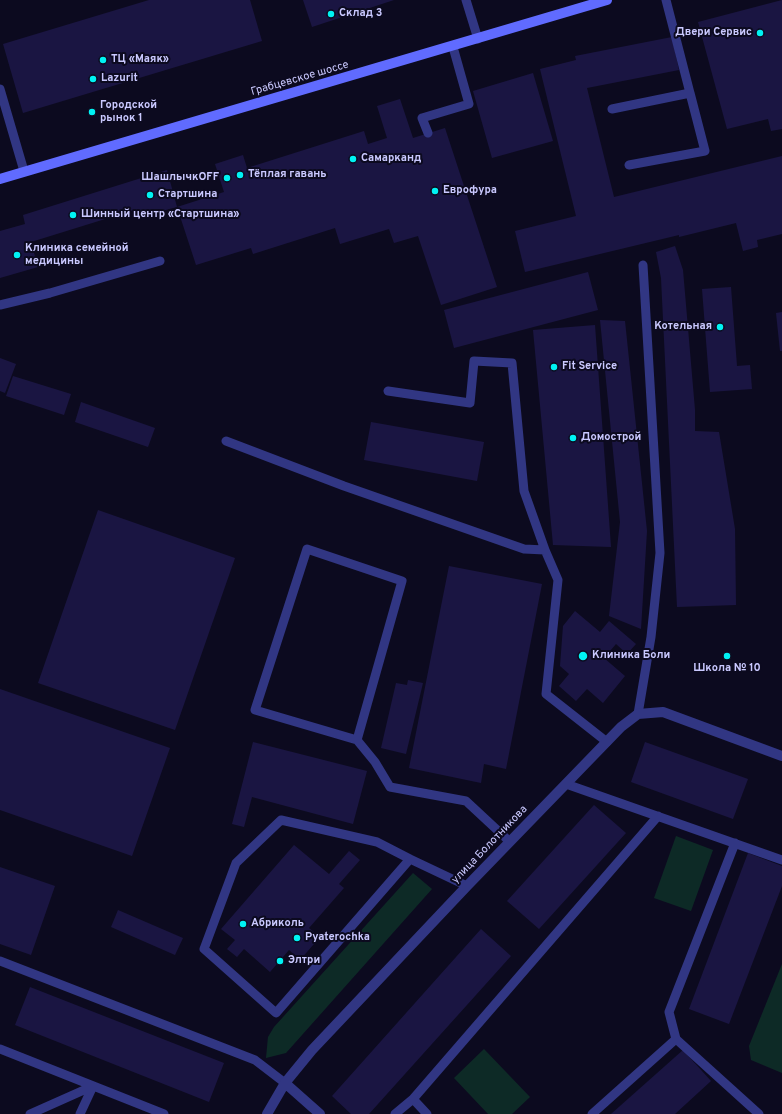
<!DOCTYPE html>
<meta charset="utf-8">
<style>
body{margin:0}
canvas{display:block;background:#0c0a1f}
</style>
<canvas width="782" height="1114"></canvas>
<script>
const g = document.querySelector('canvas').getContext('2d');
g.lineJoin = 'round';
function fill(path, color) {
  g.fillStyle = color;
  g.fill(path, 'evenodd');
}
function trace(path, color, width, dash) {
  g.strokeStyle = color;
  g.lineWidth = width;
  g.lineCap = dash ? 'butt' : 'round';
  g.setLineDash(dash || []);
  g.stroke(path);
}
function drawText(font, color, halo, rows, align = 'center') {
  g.font = font + ' Overpass,sans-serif';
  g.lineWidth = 4;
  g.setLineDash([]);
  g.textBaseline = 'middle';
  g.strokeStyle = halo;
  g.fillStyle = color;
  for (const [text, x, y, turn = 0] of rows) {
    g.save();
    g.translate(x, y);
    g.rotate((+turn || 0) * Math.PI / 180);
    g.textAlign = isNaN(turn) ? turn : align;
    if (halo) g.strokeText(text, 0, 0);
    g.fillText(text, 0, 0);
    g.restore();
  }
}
const green = new Path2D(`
 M676,836L713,850L691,911L654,898Z
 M413,873L432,889L286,1053L266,1058L268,1037L274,1027Z
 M782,964V1073L751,1060L749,1046Z
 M484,1049L530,1097L512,1114H488L454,1078Z`);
const building = new Path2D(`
 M149,0H250L262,41L23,113L3,44Z
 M303,0H394L312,27Z
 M782,0V129L771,131L768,119L727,129L698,22Z
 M672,37L679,70L587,88L614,197L782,156V234L757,240L758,247L743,251L736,223L679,237V235L525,272L515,231L576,216L540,69L576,60L575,56Z
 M533,73L553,141L492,158L473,91Z
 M400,99L413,138L445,128L497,287L441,305L418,236L394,243L389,229L340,244L335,228L253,254L251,248L196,265L177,207L224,192L215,164L243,155L247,168L364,131L368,144L387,138L377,106Z
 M167,170L177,207L158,212L131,211L31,242L38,267L0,278V231L25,224L23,215Z
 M675,246L683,270L695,410V431L719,432L735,529L736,605L677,607L661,278L656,252Z
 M588,272L598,310L454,348L444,310Z
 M731,287L737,366L750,365L752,389L710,392L702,289Z
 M782,312V351H780L776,313Z
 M600,320L625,321L647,531L641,629L609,616L620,522Z
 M595,325L611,547L553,545L533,330Z
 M0,358L16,364L5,393L0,391Z
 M13,376L71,394L64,415L6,396Z
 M81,402L155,428L148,447L75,422Z
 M371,422L484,442L477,481L364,460Z
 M98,510L235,558L175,730L38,683Z
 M449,566L542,584L506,769L484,764L481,783L409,768Z
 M575,611L600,632L609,621L636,644L627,654L616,644L604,658L625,676L603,703L587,689L576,701L559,686L569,674L560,666L563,626Z
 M408,680L423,683L406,754L381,748L396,683L407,685Z
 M0,689L170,748L132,856L0,810Z
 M253,742L367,771L353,824L252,797L244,827L232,824Z
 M645,742L748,779L733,819L631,782Z
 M594,805L626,833L539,929L507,901Z
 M294,845L329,874L349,851L360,860L339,884L344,888L309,928L320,937L300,960L289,950L270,972L244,949L237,957L227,949L235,940L221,929Z
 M748,853L782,866V886L729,1024L689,1009Z
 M0,867L55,886L31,955L0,944Z
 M118,910L183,938L175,955L111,927Z
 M481,929L511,956L369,1114H351L332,1096Z
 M30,987L224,1063L209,1102L15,1025Z
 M683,1050L711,1081L675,1114H611Z`);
const lane = new Path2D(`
 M466,0L478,39
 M0,89L24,171
 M612,109L690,93L666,0
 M428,133L422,118L469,104L453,47
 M629,165L705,151L690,93
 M0,305L50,293L160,261
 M388,391L470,403L474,361L512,363L524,491L545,550
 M226,441L344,486L524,549L545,550L558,580L546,694L607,742
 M638,714L651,637L660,553L643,265
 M357,740L255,710L307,549L402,581L357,740L375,762L390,787L466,801L509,841
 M566,784L782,860
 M410,859L377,842L281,820L236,863L204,949L276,1013L410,859L467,886
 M0,961L255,1060L285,1083
 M676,1039L669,1012L735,843
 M0,1049L164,1114
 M413,1099L658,816
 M30,1114L93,1086L80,1114
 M395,1114L413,1099L427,1114
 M592,1114L676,1039L759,1114`);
const street = new Path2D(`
 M285,1083L320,1114
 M267,1114L285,1083L312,1050L467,886L621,727L638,714L663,712L782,756`);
const secondary = new Path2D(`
 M0,179L607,0`);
const markers = [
 [331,14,4,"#00f3f4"],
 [760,33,4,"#00f3f4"],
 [103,60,4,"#00f3f4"],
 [93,79,4,"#00f3f4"],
 [92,112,4,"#00f3f4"],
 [353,159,4,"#00f3f4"],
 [240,175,4,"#00f3f4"],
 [227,178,4,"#00f3f4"],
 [435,191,4,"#00f3f4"],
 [150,195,4,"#00f3f4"],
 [73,215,4,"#00f3f4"],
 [17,255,4,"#00f3f4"],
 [720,327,4,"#00f3f4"],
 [554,367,4,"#00f3f4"],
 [573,438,4,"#00f3f4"],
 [583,656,5,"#00f3f4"],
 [727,656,4,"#00f3f4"],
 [243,924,4,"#00f3f4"],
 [297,938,4,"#00f3f4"],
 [280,961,4,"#00f3f4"]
];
const poiNames = [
 ["Склад 3",339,14],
 ["Двери Сервис",752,33,"right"],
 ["ТЦ «Маяк»",111,60],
 ["Lazurit",101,79],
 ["Городской",100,106],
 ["рынок 1",100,119],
 ["Самарканд",361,159],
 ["Тёплая гавань",248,175],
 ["ШашлычкOFF",219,178,"right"],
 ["Еврофура",443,191],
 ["Стартшина",158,195],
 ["Шинный центр «Стартшина»",81,215],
 ["Клиника семейной",25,249],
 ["медицины",25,262],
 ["Котельная",712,327,"right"],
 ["Fit Service",562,367],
 ["Домострой",581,438],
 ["Клиника Боли",592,656],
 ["Школа № 10",727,669,"center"],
 ["Абриколь",251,924],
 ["Pyaterochka",305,938],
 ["Элтри",288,961]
];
const streetNames = [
 ["Грабцевское шоссе",300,79,-16],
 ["улица Болотникова",490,845,-46]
];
fill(green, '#0d2a26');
fill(building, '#1a1542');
trace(lane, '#313683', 9);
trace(street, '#313683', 10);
trace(secondary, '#606bff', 10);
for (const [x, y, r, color] of markers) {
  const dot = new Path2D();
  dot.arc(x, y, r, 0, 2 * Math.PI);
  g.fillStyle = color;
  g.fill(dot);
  trace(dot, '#0c0a1f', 1.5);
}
drawText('bold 11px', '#cac9ff', '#0c0a1f', poiNames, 'left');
drawText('11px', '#cac9ff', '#0c0a1f', streetNames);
</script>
